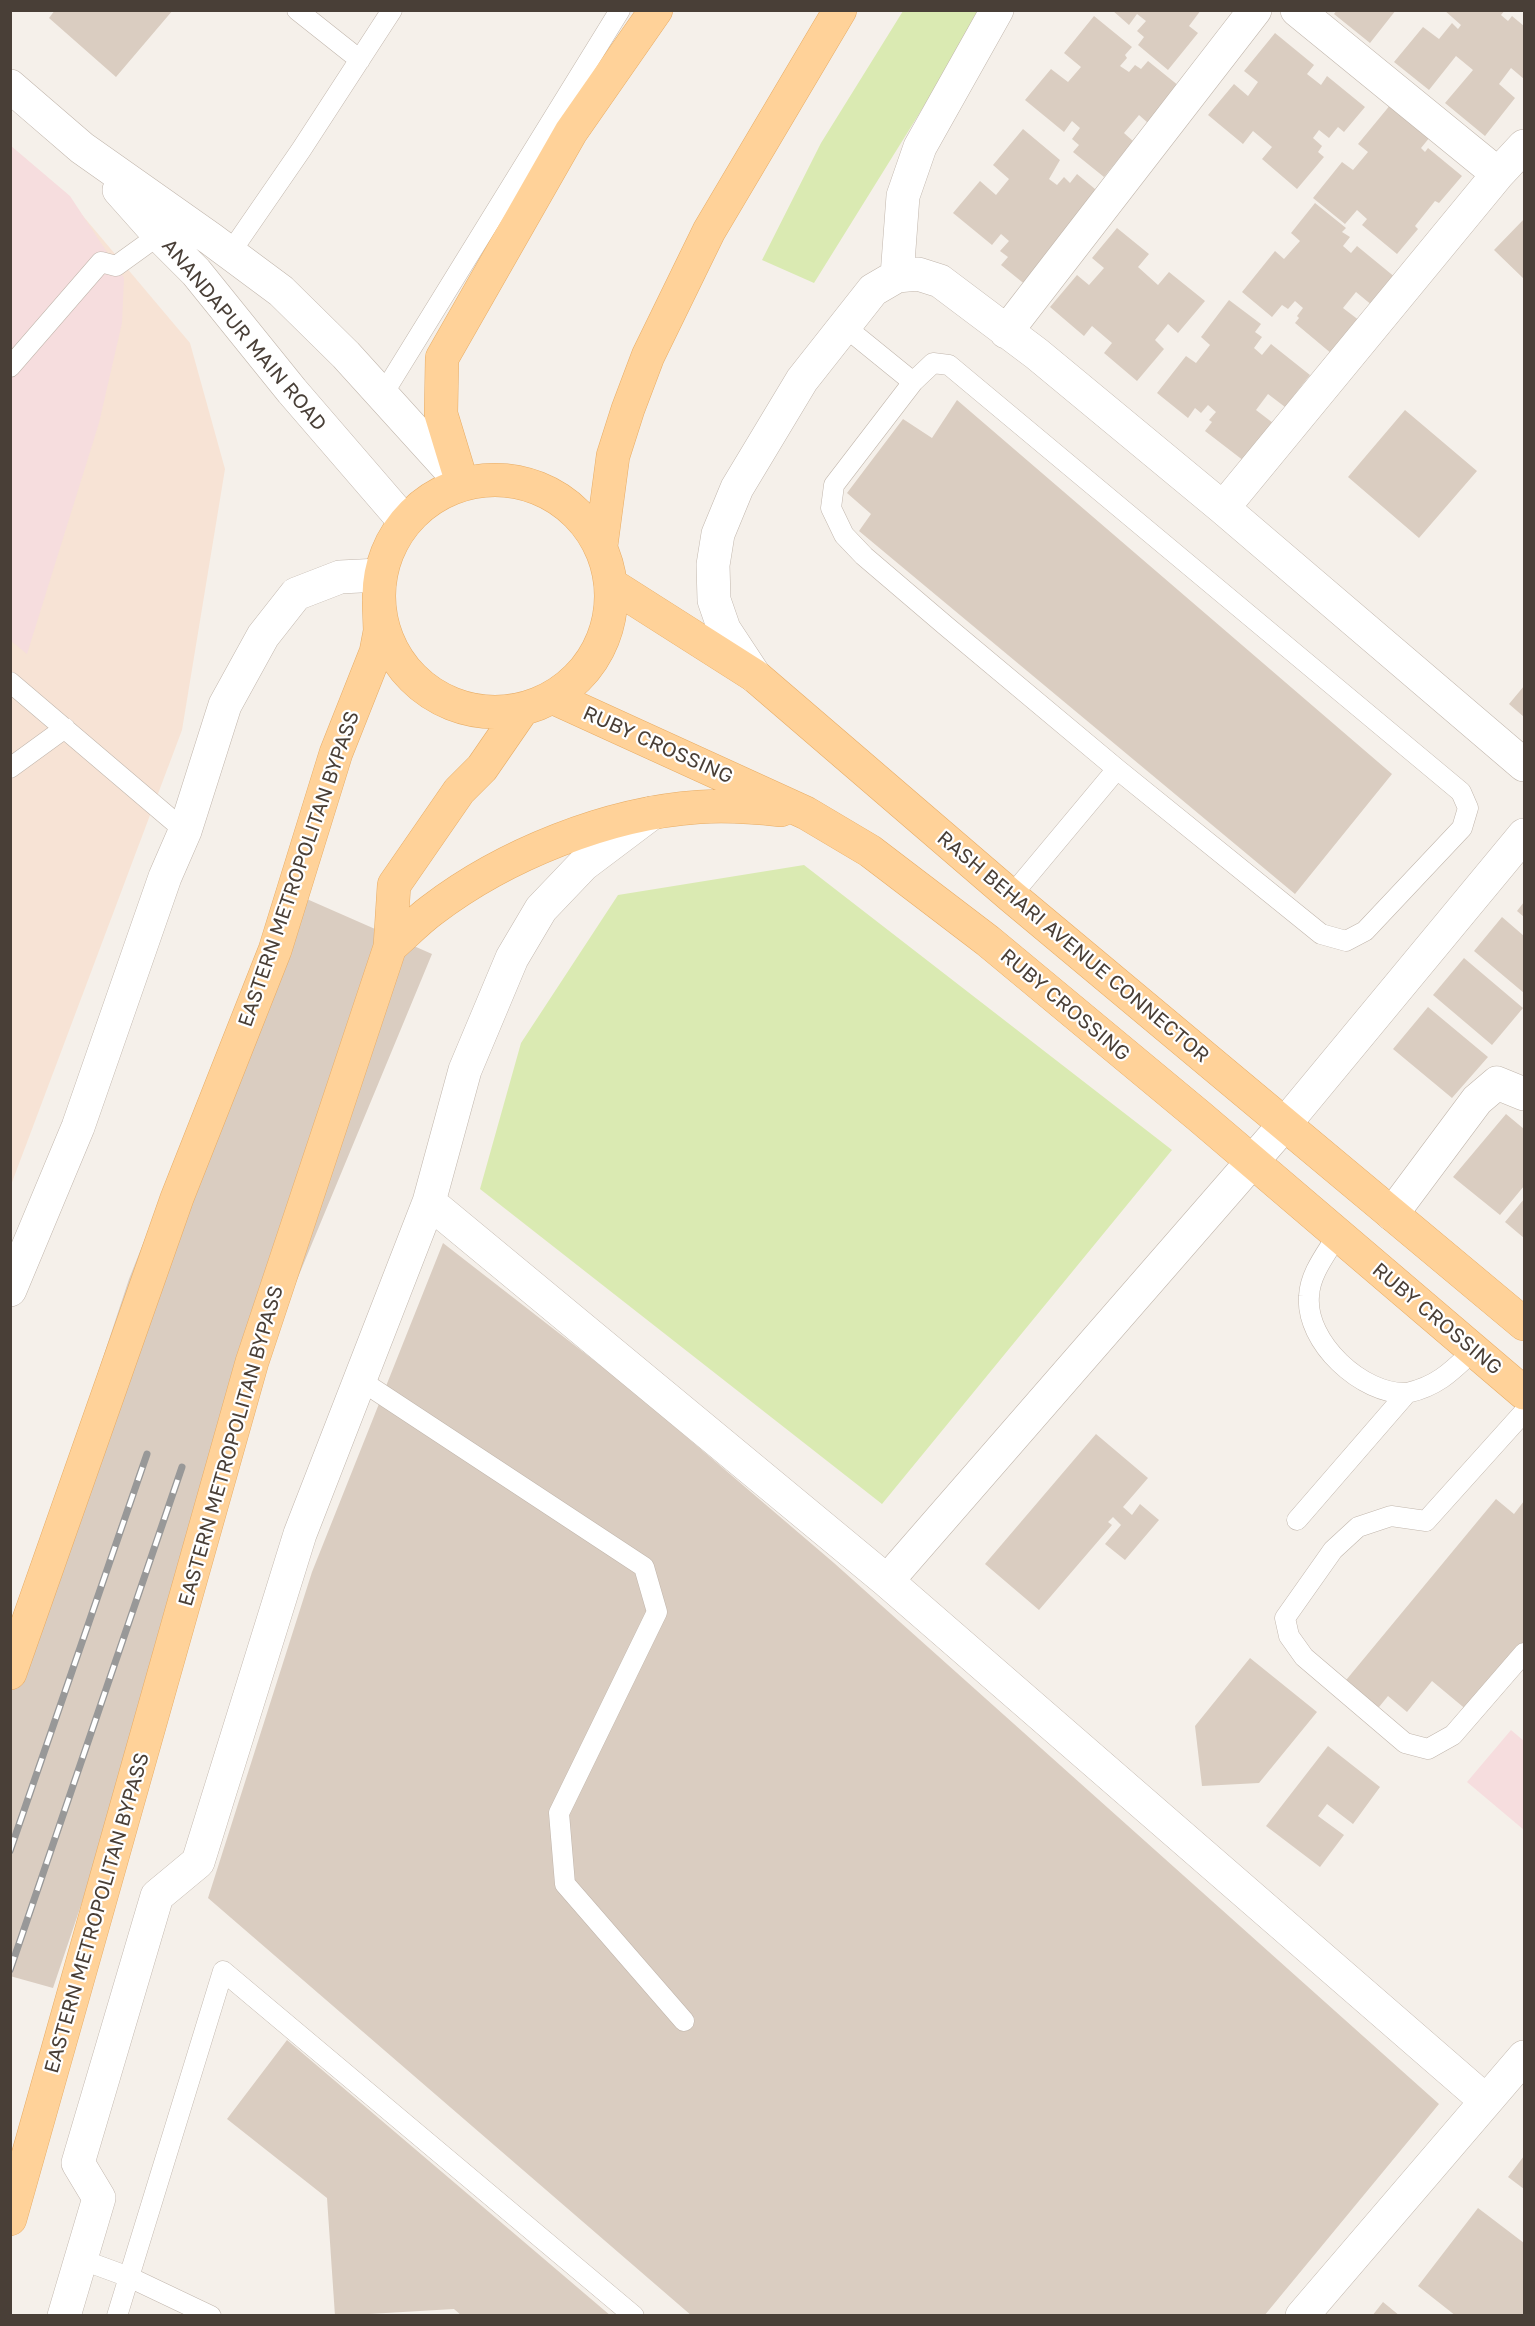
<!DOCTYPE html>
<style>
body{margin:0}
#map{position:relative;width:1535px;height:2326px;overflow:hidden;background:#f5f0ea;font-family:"Golos Text",sans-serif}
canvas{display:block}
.frame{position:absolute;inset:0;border:12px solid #493f37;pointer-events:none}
</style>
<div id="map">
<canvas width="1535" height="2326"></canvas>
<div class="frame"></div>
</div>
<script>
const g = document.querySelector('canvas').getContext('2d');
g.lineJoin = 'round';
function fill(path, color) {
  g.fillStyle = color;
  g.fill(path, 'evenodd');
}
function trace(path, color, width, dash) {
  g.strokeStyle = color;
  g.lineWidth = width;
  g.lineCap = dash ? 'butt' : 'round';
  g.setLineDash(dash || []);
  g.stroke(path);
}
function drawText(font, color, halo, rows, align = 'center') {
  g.font = font + ' "Golos Text",sans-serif';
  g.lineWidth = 4.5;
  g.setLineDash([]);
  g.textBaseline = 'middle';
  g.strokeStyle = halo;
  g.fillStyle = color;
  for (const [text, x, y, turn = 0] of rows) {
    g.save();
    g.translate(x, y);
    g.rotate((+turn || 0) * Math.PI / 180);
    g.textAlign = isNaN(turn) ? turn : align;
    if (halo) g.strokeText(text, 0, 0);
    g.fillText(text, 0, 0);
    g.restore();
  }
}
const commercial = new Path2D(`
 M11,152L83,216L190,343L225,469L182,730L11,1185Z`);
const medical = new Path2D(`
 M10,145L70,196L124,278L122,323L99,423L27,654L10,640Z
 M1511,1730L1524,1741V1830L1467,1782Z`);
const green = new Path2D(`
 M903,11H983L814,283L762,260L821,143Z
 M804,865L1172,1150L882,1504L480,1189L521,1043L618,895Z`);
const building = new Path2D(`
 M55,10H173L116,77L49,18Z
 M1112,10H1201L1189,26L1198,33L1168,70L1138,45L1144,37L1137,31L1146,21L1137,14L1129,25Z
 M1337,10H1396L1370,43L1334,14Z
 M1444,10H1505L1501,15L1508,21L1512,16L1524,26V79L1511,68L1499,84L1515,98L1485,136L1445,103L1473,70L1456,56L1429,90L1394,62L1423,27L1439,39L1452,23L1458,29L1461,25Z
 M1094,16L1132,47L1125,55L1127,58L1120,66L1129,72L1135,65L1141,69L1148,61L1179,86L1148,123L1139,115L1124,133L1133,141L1104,177L1073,152L1079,145L1072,139L1080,128L1072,121L1064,132L1025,100L1051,69L1068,82L1081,67L1064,53Z
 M1275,33L1314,65L1307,74L1321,85L1327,76L1365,107L1344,132L1338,127L1329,138L1319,130L1313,138L1322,146L1318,152L1324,157L1297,189L1262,159L1272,147L1253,131L1243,144L1208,115L1234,84L1248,96L1258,82L1244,71Z
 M1391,104L1430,137L1421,148L1425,152L1428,148L1462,176L1439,203L1435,201L1415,226L1418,229L1397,254L1362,225L1367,219L1357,210L1345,224L1313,198L1342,162L1353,170L1368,152L1358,144Z
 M1023,129L1060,160L1049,179L1057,185L1064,177L1070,183L1077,174L1107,199L1032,290L1001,265L1008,257L1000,251L1009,241L1001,234L992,245L953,213L980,181L996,195L1009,179L993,165Z
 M1315,203L1346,228L1342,232L1350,237L1343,246L1351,253L1357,246L1396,278L1373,306L1356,292L1343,308L1360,321L1332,354L1295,323L1299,318L1297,316L1303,308L1295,301L1288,309L1282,305L1272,317L1242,292L1275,251L1284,259L1300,241L1291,233Z
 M1524,219V279L1494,250Z
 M1117,228L1149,254L1138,267L1158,285L1169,272L1205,301L1178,333L1168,324L1155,340L1164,349L1137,381L1104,353L1112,343L1092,326L1084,336L1050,307L1077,275L1089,285L1104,268L1092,258Z
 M1229,300L1261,324L1255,332L1262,337L1254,348L1262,355L1271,344L1310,375L1285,407L1268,394L1256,410L1273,423L1244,461L1205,431L1212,422L1209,420L1216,412L1208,405L1201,413L1195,408L1188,418L1157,393L1186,356L1196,363L1210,345L1201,337Z
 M957,400L1392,774L1295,894L859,531L871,514L847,493L903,419L932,438Z
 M1405,410L1477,471L1419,538L1348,477Z
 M1524,686V717L1509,704Z
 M284,889L432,954L272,1340L53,1988L10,1976V1639L129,1279Z
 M1524,902V917L1517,911Z
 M1502,917L1524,936V993L1474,951Z
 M1464,958L1523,1008L1492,1045L1433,995Z
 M1428,1007L1488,1057L1452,1098L1393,1049Z
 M1506,1114L1524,1129V1186L1500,1215L1453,1177Z
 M1524,1199V1238L1505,1222Z
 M443,1243L627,1386L834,1563L1439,2104L1264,2316H692L208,1898L312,1572Z
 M1096,1434L1148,1478L1123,1507L1132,1515L1140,1504L1159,1520L1125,1560L1105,1544L1121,1525L1113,1517L1108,1522L1112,1525L1039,1610L985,1564Z
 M1496,1499L1514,1514L1524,1501V1643L1468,1711L1432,1681L1407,1712L1388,1696L1375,1712L1342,1685Z
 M1250,1658L1317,1712L1259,1783L1202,1786L1195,1726Z
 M1328,1746L1380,1787L1353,1824L1327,1804L1318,1816L1344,1835L1320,1867L1266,1826Z
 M287,2040L611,2316H462L454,2309L335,2316L327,2198L227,2119Z
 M1524,2156V2189L1508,2177Z
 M1478,2208L1524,2243V2316H1456L1418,2286Z
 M1383,2302L1400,2316H1372Z`);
const service = new Path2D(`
 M297,10L360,60
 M230,253L301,150L392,10
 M844,326L913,382L834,485L831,508L844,535L864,556L946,626L1117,769L1321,934L1346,941L1365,931L1462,828L1468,808L1461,792L949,365L933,363L913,382
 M10,367L101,262L116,266L159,235
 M383,394L620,10
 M10,682L185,831
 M10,768L65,728
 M1011,896L1117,769
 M1338,1234C1327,1253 1310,1273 1309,1296C1305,1342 1362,1395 1407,1393
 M360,1380L644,1567L657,1612L559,1813L565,1884L684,2021
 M1524,1412L1426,1521L1391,1516L1358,1527L1333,1550L1285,1618L1289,1636L1304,1657L1405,1743L1428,1749L1453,1735L1524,1653
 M1297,1520L1407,1393C1438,1386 1452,1371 1474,1350
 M80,2259L129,2277L211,2316
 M117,2316L223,1971L634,2316`);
const minor = new Path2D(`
 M1297,10L1498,174
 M10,86L82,148L211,239L281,291L346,355L462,483
 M119,190L159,235L196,272L292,391L405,522
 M897,276L903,196L920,147L997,10
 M1006,332L1255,10
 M1223,508L1498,174L1524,146
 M755,676L724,629L714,600L713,565L718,534L737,488L802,380L873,290L897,276L918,274L940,281L1037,354L1223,508L1524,765
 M429,1202L887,1581L1486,2101
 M1392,1214L1477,1100L1497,1083L1524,1094
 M10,1290L78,1127L165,877L185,831L225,705L263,636L296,594L340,577L380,575
 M887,1581L1284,1125L1524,835
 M64,2316L99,2198L78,2163L157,1896L198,1862L300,1534L429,1202L465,1070L512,958L541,909L583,865L652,813
 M1302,2316L1524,2057`);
const primary = new Path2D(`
 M379 596a116 116 0 1 1 232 0a116 116 0 1 1-232 0Z
 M462,483L441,414L442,358L571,132L656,10
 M601,546L613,456L628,409L648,356L709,231L840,10
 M612,585L755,676L1011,896L1524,1324
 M554,698L806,813L870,851L988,941L1199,1116L1524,1393
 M390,947C404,935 417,921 432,910C504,855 608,813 699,807C726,805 754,807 781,810
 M10,1673L177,1198L275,950L336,753L376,652L380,631L379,604
 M10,2219L252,1362L390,947L394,885L459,791L482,768L522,710`);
const rail = new Path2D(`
 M10,1851L147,1454
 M10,1970L182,1467`);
const streetNames = [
 ["ANANDAPUR MAIN ROAD",244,335,50],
 ["RUBY CROSSING",658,745,24],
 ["EASTERN METROPOLITAN BYPASS",299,869,-71],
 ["RASH BEHARI AVENUE CONNECTOR",1073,947,40],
 ["RUBY CROSSING",1065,1005,40],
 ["RUBY CROSSING",1437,1319,40],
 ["EASTERN METROPOLITAN BYPASS",231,1446,-74],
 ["EASTERN METROPOLITAN BYPASS",97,1913,-74]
];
fill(commercial, '#f7e3d5');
fill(medical, '#f6ddde');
fill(green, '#daeab2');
fill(building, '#dacdc1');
trace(service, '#c1b6ac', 21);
trace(minor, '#c1b6ac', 34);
trace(primary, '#e7ac65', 34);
trace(service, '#fff', 20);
trace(minor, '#fff', 33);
trace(primary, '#ffd299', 33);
trace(rail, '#989898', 7);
trace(rail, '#fff', 4.5, [14]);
drawText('20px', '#493f37', '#fff', streetNames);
</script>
